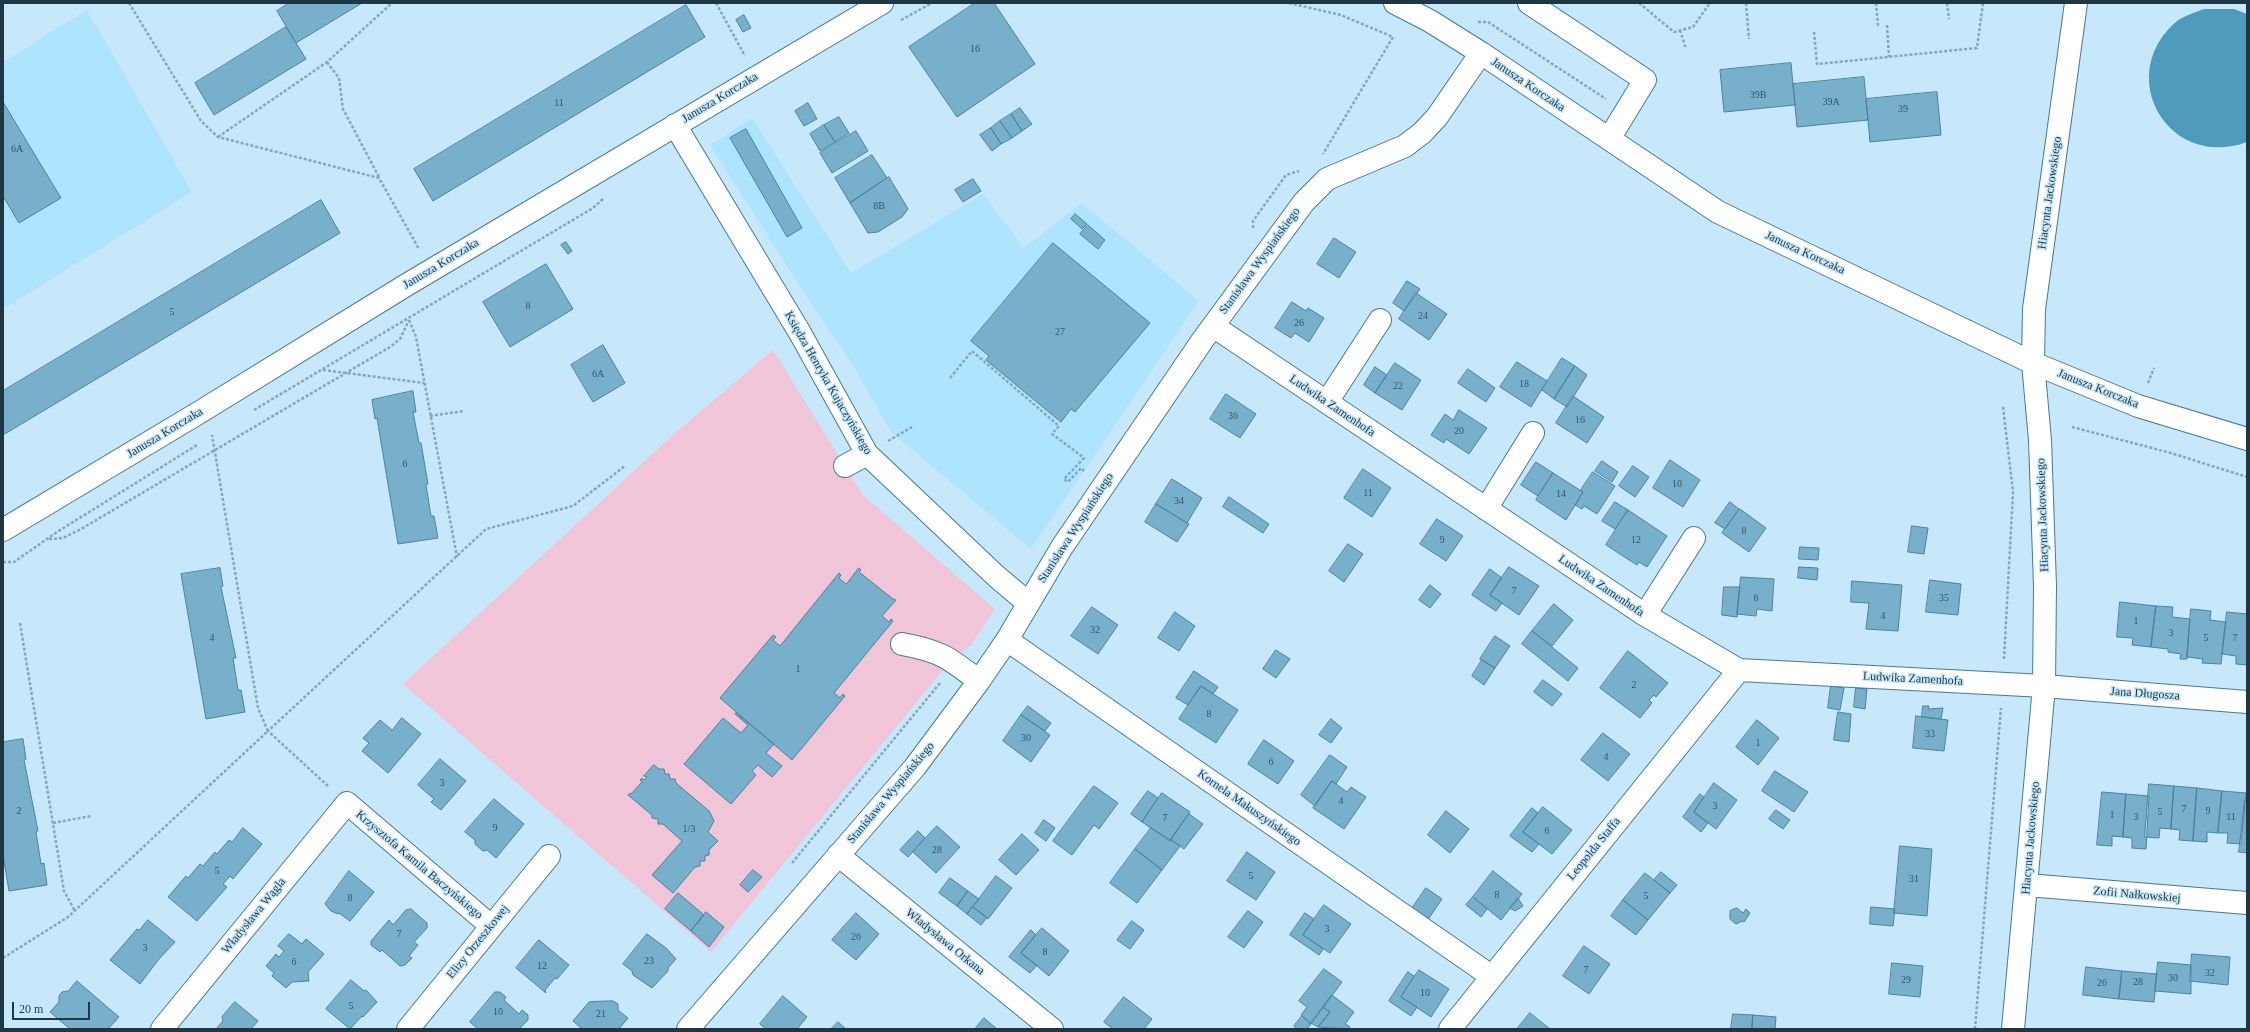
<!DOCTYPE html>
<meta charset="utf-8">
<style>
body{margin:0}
#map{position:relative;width:2250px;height:1032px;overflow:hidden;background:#c7e8fa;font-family:"Times New Roman",serif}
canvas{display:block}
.frame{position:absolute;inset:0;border:4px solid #1f3742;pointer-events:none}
.scale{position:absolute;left:12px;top:1002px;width:78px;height:18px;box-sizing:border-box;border:2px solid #1f3742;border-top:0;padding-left:5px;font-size:12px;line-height:14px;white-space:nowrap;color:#1f3742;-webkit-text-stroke:3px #c7e8fa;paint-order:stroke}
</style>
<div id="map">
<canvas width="2250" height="1032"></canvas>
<div class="frame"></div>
<div class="scale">20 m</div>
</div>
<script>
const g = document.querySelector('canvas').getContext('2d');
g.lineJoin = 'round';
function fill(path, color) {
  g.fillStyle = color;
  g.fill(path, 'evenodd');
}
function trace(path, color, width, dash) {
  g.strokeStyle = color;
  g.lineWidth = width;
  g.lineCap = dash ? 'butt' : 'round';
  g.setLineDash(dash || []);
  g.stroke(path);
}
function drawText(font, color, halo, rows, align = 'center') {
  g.font = font + ' "Times New Roman",serif';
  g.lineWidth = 3;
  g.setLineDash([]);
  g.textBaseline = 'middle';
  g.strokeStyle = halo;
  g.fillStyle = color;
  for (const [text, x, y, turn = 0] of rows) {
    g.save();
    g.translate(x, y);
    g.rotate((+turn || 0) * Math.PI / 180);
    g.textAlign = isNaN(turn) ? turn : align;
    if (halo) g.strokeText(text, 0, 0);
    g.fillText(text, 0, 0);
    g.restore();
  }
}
const built = new Path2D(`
 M87,10L192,192L3,309V62Z
 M752,118L851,273L983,194L1024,248L1082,203L1199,301L1031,549L891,432L853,365L821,319L710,145Z`);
const green = new Path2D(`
 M773,350L863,495L995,609L971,645L952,659L711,952L403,684L675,433Z`);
const water = new Path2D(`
 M2204,9H2234L2247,14V142C2168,171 2113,75 2177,21C2184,16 2196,12 2204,9Z`);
const building = new Path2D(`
 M289,3H362L296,43L277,11Z
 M975,3H994L1035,64L957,117L909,47Z
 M686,5L705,37L433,201L414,169Z
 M744,15L751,28L743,32L736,20Z
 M286,27L306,59L214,115L195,83Z
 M1791,63L1795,105L1724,112L1720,70Z
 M1864,77L1868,120L1797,127L1793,84Z
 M1937,92L1941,135L1870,142L1866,99Z
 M3,102L61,198L19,223L3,196Z
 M808,103L817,119L804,126L795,111Z
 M1020,108L1032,124L1022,131L1011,114Z
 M1011,114L1022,131L1012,138L1000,121Z
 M839,117L849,133L835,142L824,125Z
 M1000,121L1012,138L1001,144L991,128Z
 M824,125L835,142L820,151L810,134Z
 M991,128L1001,144L992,151L980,135Z
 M746,129L802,228L787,237L730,138Z
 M856,131L868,151L832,173L820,153Z
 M872,155L887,178L850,203L835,178Z
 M889,177L908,209L902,217L878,232L868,233L850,203Z
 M973,179L981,191L963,202L955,190Z
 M321,200L340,233L3,435V391Z
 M1075,214L1087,224L1082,229L1071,219Z
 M1088,225L1105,240L1098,249L1080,234Z
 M1334,238L1356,252L1339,278L1317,264Z
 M566,242L572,251L568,254L561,245Z
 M1053,243L1150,323L1075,412L1071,409L1061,422L986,360L989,356L971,341Z
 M546,264L573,309L510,347L483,302Z
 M1407,281L1420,289L1404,311L1393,303Z
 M1416,293L1447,314L1429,340L1399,319Z
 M1292,302L1306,311L1308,308L1324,318L1309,342L1295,333L1291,338L1275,328Z
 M603,345L625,383L593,402L571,365Z
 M1562,358L1575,366L1554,399L1542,390Z
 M1517,362L1547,381L1531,407L1500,387Z
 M1395,363L1421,380L1402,410L1375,393Z
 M1575,366L1587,375L1567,407L1554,399Z
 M1375,367L1387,375L1375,393L1364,385Z
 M1468,369L1495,388L1486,402L1458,383Z
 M413,391L416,412H413L419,443H421L428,484L426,485L431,516H434L438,538L398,544L377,418L375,419L372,400Z
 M1226,394L1256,414L1240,438L1210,419Z
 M1573,396L1604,417L1587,443L1556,423Z
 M1459,410L1487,428L1469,454L1446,439L1444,443L1431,435L1445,414L1453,420Z
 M1670,460L1700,480L1683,507L1653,488Z
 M1602,461L1618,472L1612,482L1595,471Z
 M1536,462L1553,473L1538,496L1521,485Z
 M1633,466L1649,477L1635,497L1619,486Z
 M1363,469L1391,488L1372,517L1344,498Z
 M1593,472L1615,486L1597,514L1584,506L1582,509L1575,505L1583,492L1581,490Z
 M1553,473L1583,492L1566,520L1536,500Z
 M1172,479L1202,498L1187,523L1156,504Z
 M1229,497L1269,524L1263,533L1223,507Z
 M1615,502L1628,510L1615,529L1602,521Z
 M1730,502L1739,509L1725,529L1715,523Z
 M1156,504L1189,524L1177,542L1145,522Z
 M1740,509L1766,528L1749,552L1722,533Z
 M1628,510L1667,536L1647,567L1639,562L1637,565L1606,545Z
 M1437,519L1463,536L1446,561L1420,544Z
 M1912,526L1928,528L1924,554L1908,552Z
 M1348,544L1363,554L1344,582L1329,571Z
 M1800,547L1819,548L1818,560L1799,559Z
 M1509,567L1539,586L1519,615L1490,595Z
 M1799,567L1818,568L1817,580L1798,578Z
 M220,568L223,586L221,587L236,658H233L238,690H241L245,712L206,719L181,574Z
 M859,568L861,570L859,572L893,599L896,600L882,616L889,622L891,619L893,621L834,693L840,698L843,694L845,696L792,760L720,698L773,635L776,637L773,640L780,646L839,573L841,575L839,578L846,584Z
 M1490,569L1502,578L1490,595L1502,603L1496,611L1472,595Z
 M1741,577L1774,579L1772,611L1757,609L1756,616L1737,614Z
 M1930,580L1961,584L1958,615L1926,612Z
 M1852,581L1902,585L1898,631L1866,629L1869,603L1851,602Z
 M1430,585L1441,594L1430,608L1419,600Z
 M1724,587H1740L1737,617L1722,615Z
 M2120,602L2156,606L2151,647L2132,645L2133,638L2117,637Z
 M1554,604L1573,620L1552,646L1532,631Z
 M2156,606L2173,607L2172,617L2190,619L2187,659H2180L2181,654L2168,652V649L2151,647Z
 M1092,607L1118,625L1098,654L1071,636Z
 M2191,609L2211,611L2210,620L2226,622L2221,664L2202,663L2203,659L2187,657Z
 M1175,612L1195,626L1179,651L1158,638Z
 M2227,612L2247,614V665L2236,664V656L2222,654Z
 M1532,631L1578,668L1568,681L1522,644Z
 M1495,636L1510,646L1495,668L1480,659Z
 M1276,650L1290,659L1276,678L1263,669Z
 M1628,651L1668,683L1656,697L1654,695L1649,700L1652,703L1640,718L1600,688Z
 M1482,660L1495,668L1484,685L1472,676Z
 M1194,671L1218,687L1213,694L1201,686L1188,705L1176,698Z
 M1543,680L1562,694L1552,706L1534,692Z
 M1201,686L1238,710L1216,743L1179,719Z
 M1831,686L1844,688L1840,710L1828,708Z
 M1856,688L1867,689L1865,709L1854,707Z
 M1028,706L1051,723L1045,731L1021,715Z
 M1923,706H1929L1928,709L1943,708L1941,719L1922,717Z
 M1838,712L1851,714L1849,742L1834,740Z
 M736,713L774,744L766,753L782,766L772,777L758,765L752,771L756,775L731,804L684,764L723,718L741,733L748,725L735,714Z
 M1021,715L1050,735L1031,762L1003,741Z
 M1916,716L1948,720L1944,751L1913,748Z
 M402,718L421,734L388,773L362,751L369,743L363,738L380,720L392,730Z
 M1331,719L1342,728L1331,743L1319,735Z
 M1757,720L1779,738L1758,765L1736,747Z
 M1603,733L1630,754L1608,781L1581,760Z
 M23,739L26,759L24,760L38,831L36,832L41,864L44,863L47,885L9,891L3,855V745L4,742Z
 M1264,740L1294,761L1278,784L1248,764Z
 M1330,755L1347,767L1336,784L1332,781L1315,806L1301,795Z
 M440,759L466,781L441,810L431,802L434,799L418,785Z
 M654,765L659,769H664L665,774H669L670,779H675L676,783L709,811L714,821L708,832L718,841L709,850V855L705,856V861H700V866L695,867L673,893L652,875L682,841L663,824H658V819L652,818V815L628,795L630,793L631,794L642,782L640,780L642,778L644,780L647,777L644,776Z
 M1775,771L1808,792L1794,812L1762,791Z
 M1332,781L1347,792L1351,787L1366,797L1344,829L1313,808Z
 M1714,783L1737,800L1716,829L1694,812Z
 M2149,784L2174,786L2171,829L2160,828L2159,838L2145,837Z
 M1094,786L1118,803L1099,829L1094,825L1072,855L1053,841Z
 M2174,786L2197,788L2193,841L2179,840L2180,830L2171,829Z
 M2197,788L2222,791L2218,833L2207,832V842L2193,841Z
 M1148,791L1158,798L1142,822L1131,814Z
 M2222,791L2246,793L2241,844L2227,843L2228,833H2218Z
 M2102,792L2126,794L2123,837L2112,836V846L2097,845Z
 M1162,793L1190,812L1170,841L1142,822Z
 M1700,794L1704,797L1694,812L1708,823L1701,832L1683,817Z
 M2126,794L2149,796L2146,849L2132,848V838L2123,837Z
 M494,799L524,824L496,858L487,850L483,851L475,844V840L465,832Z
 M2245,800H2247V853L2239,852Z
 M1543,807L1572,830L1552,854L1523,832Z
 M1532,808L1538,813L1523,832L1539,844L1532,852L1510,836Z
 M1776,810L1790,820L1783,829L1769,819Z
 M1446,811L1469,829L1450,853L1428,835Z
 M1189,814L1203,824L1184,849L1171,839Z
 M1044,820L1055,828L1046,841L1035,833Z
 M937,826L960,847L936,873L913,852Z
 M243,828L262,844L233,879L230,876L223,884L227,887L197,921L168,897L186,876L188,878L200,864L203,866L215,852L217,854L229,840L232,842Z
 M1151,828L1180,846L1162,870L1135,849Z
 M918,831L925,838L908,857L900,850Z
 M1022,834L1039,850L1016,875L999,860Z
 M1900,846L1932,849L1927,916L1894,913Z
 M1135,849L1162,870L1137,903L1110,883Z
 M1247,852L1275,872L1256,900L1227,881Z
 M753,870L762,877L748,892L740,885Z
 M349,871L374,892L350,921L339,913L338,914L331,911L325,904Z
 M1493,871L1522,894L1501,920L1473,897Z
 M1661,872L1677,885L1670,893L1654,880Z
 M1645,873L1670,893L1648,920L1623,900Z
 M996,876L1012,888L988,919L973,907Z
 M950,878L968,891L957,906L939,893Z
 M1426,888L1442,899L1427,921L1411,910Z
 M968,891L979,899L967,914L957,906Z
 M678,893L704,915L691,931L665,909Z
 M1473,897L1487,909L1481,917L1466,905Z
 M1518,898L1523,906L1515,911L1510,908Z
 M1623,900L1648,920L1636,935L1611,916Z
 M1324,905L1351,924L1330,953L1303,935Z
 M973,907L987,917L981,925L967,914Z
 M1871,907L1895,909L1893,926L1870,924Z
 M1737,908L1743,913L1746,909L1750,913L1744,922L1742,921L1736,924L1730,919V911Z
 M411,909L427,923V928L414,942L418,945L409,956L412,958L405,965L400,966L382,950L380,952L371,945V941L389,920L393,925L406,910Z
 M1248,911L1263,922L1244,948L1228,937Z
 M706,912L724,927L709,947L691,931Z
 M856,913L879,934L856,960L832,940Z
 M1305,913L1314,919L1303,935L1323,949L1319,955L1290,935Z
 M148,920L175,942L159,959L140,984L110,960L137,929L139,930Z
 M1132,921L1144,930L1130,949L1117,940Z
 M1042,928L1069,951L1049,976L1021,953Z
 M1031,930L1036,935L1021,953L1037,965L1030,973L1009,957Z
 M289,934L302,944L306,939L324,954L308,972L309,981L292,982L286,988L272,976L274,973L266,966L276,954L279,957L284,951L278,946Z
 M647,934L666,948L676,959L668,968V971L652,988L633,975L632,971L623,964Z
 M539,940L569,965L557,979L555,978L545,990L546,993L516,968Z
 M1584,946L1610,964L1589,994L1563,976Z
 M2192,954L2230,957L2228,985L2190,981Z
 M2158,962L2191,965V994L2155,991Z
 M1892,963L1923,966L1920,997L1889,994Z
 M2086,967L2122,971L2119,999L2083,995Z
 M1324,969L1342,982L1311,1024L1301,1015L1307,1007L1299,1001Z
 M1419,970L1449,989L1431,1017L1401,997Z
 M2122,971L2157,974L2154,1002L2119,999Z
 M1408,972L1414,976L1401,997L1417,1007L1411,1016L1389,1001Z
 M351,980L364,991L366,990L377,1002L363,1017L362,1016L350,1029L326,1009Z
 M77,981L119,1017L108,1029H70L50,1012L59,1002V996L62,992L68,991Z
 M495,992H500L506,997L504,1000L519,1014L522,1010L528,1015V1020L519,1029H478L470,1022Z
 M1332,995L1354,1012L1345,1024L1350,1027L1349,1029L1318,1027L1330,1012L1323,1007Z
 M783,996L807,1017L797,1029H766L760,1024Z
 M1124,997L1152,1019L1144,1029H1113L1104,1022Z
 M613,1001L618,1004V1010L628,1018L619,1029H582L573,1021L589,1002Z
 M235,1002L258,1021L251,1029H216L223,1021L222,1017Z
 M1323,1007L1330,1012L1318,1027L1311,1023Z
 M1530,1013L1550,1029H1517Z
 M1733,1014L1753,1015L1752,1029H1731Z
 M1753,1015L1776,1017L1775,1029H1752Z
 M1302,1016L1311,1024L1307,1029H1297L1294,1026Z
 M984,1018L997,1029H975Z
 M838,1022L846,1029H831Z`);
const path = new Path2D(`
 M129,3L201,121L218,137L379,178L419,249
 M716,3L745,56
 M1289,3L1341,15L1393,37L1323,154
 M1639,3L1674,32L1693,27L1710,3
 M1746,3L1749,39
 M1876,3L1878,26
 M1947,3L1949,19
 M901,20L932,3
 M1478,22H1488L1606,99
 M1887,25L1889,57
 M1680,30L1686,49
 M1814,32L1817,64L1977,48L1983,3
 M327,62L339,78L343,109L379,177
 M218,137L327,62L392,3
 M1253,228V221L1286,175L1299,171
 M409,320L416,337L457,557
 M323,370L424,383
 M950,378L972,351L1059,426L1052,434L1084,458L1064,479L1068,482L1081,468L1084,471
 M2148,383L2154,368
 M2003,407L2013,492L2004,659
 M254,410L593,208L604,198
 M430,416L464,411
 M2072,427L2171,453L2247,477
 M888,441L912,427
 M49,539L63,538L81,529L390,347L400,339L409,320
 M3,562H14L57,532L197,445
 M20,623L64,891L75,911
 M328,786L268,731L486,529L573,506L625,466
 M53,823L91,816
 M792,863L940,683
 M3,958L68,917L268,731L258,708L212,435
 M1975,1029L2001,708`);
const minor = new Path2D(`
 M1395,3L1430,21L1481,53L1718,212L2033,363L2138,406L2247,439
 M1529,3L1645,80L1609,139
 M675,125L800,333L867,454L996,576L1028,603
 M1213,326L1645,615L1739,670L2044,686L2247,702
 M1327,402L1380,320
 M845,466L867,454
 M1486,509L1533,433
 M3,530L200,412L408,284L882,3
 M1645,615L1694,538
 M1007,640L1491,976
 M902,644C941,651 949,658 979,681
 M838,855L1052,1029
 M2027,885L2247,903
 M162,1029L347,803L491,926
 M408,1029L549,856
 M688,1029L915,767L979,681L1007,640L1062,547L1202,341L1304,202L1327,179L1405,146L1422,133L1437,117L1481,53
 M1450,1029L1739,670
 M2013,1029L2044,686L2045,586L2040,440L2033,363L2034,309L2076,3`);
const numberNames = [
 ["16",975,49],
 ["39B",1758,95],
 ["39A",1831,102],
 ["11",559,103],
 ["39",1903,109],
 ["6A",17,149],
 ["8B",879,206],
 ["8",528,306],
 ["5",172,312],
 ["24",1423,316],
 ["26",1299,323],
 ["27",1060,332],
 ["6A",598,374],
 ["18",1524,384],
 ["22",1398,386],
 ["36",1233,416],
 ["16",1580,420],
 ["20",1459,431],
 ["6",405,464],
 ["10",1677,484],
 ["11",1368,493],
 ["14",1561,494],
 ["34",1179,501],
 ["8",1744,531],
 ["9",1442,540],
 ["12",1636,540],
 ["7",1514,591],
 ["6",1756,598],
 ["35",1944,598],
 ["4",1883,616],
 ["1",2136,621],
 ["32",1095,630],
 ["3",2171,633],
 ["4",212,638],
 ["5",2206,638],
 ["7",2235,638],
 ["1",798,669],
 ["2",1634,685],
 ["8",1209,714],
 ["33",1930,734],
 ["30",1026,738],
 ["1",1758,743],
 ["4",1606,757],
 ["6",1271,762],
 ["3",442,783],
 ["4",1341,801],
 ["3",1715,806],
 ["7",2184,809],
 ["2",19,811],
 ["9",2208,811],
 ["5",2160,812],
 ["1",2112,815],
 ["3",2136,817],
 ["11",2231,817],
 ["7",1165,818],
 ["9",495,828],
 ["1/3",689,829],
 ["6",1547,831],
 ["28",937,850],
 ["5",217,871],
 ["5",1251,876],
 ["31",1914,879],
 ["8",1497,895],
 ["5",1646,896],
 ["8",350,898],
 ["3",1327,929],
 ["7",399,934],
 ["26",856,937],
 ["3",145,948],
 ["8",1045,952],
 ["23",649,961],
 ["6",294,962],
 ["12",542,966],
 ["7",1586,970],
 ["32",2210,973],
 ["30",2173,978],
 ["29",1906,980],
 ["28",2138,982],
 ["26",2102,983],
 ["10",1425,993],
 ["5",351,1006],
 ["10",498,1012],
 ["21",601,1014]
];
const streetNames = [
 ["Janusza Korczaka",1528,85,34],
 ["Janusza Korczaka",720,98,-31],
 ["Hiacynta Jackowskiego",2050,193,-82],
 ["Janusza Korczaka",1805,253,25],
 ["Stanisława Wyspiańskiego",1260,261,-54],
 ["Janusza Korczaka",441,264,-31],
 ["Księdza Henryka Kujaczyńskiego",828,383,60],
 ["Janusza Korczaka",2098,389,22],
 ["Ludwika Zamenhofa",1332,406,34],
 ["Janusza Korczaka",165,433,-31],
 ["Hiacynta Jackowskiego",2043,515,-92],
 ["Stanisława Wyspiańskiego",1076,528,-57],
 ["Ludwika Zamenhofa",1601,586,34],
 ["Ludwika Zamenhofa",1913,679,3],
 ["Jana Długosza",2145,694,4],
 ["Stanisława Wyspiańskiego",891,793,-50],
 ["Kornela Makuszyńskiego",1249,808,35],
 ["Hiacynta Jackowskiego",2031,838,-85],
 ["Leopolda Staffa",1594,849,-51],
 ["Krzysztofa Kamila Baczyńskiego",419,865,40],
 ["Zofii Nałkowskiej",2137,895,5],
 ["Władysława Wągla",254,916,-51],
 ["Elizy Orzeszkowej",478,942,-51],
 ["Władysława Orkana",945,942,39]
];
fill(built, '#afe4ff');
fill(green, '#f1c5d8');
fill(water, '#4f9bbe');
fill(building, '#78b0cc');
trace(building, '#4b829d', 1);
trace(minor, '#437a95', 24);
trace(path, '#89a6b6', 2.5, [3, 2]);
trace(minor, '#fff', 22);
drawText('10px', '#355564', null, numberNames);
drawText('12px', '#1f3742', '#c7e8fa', streetNames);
</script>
